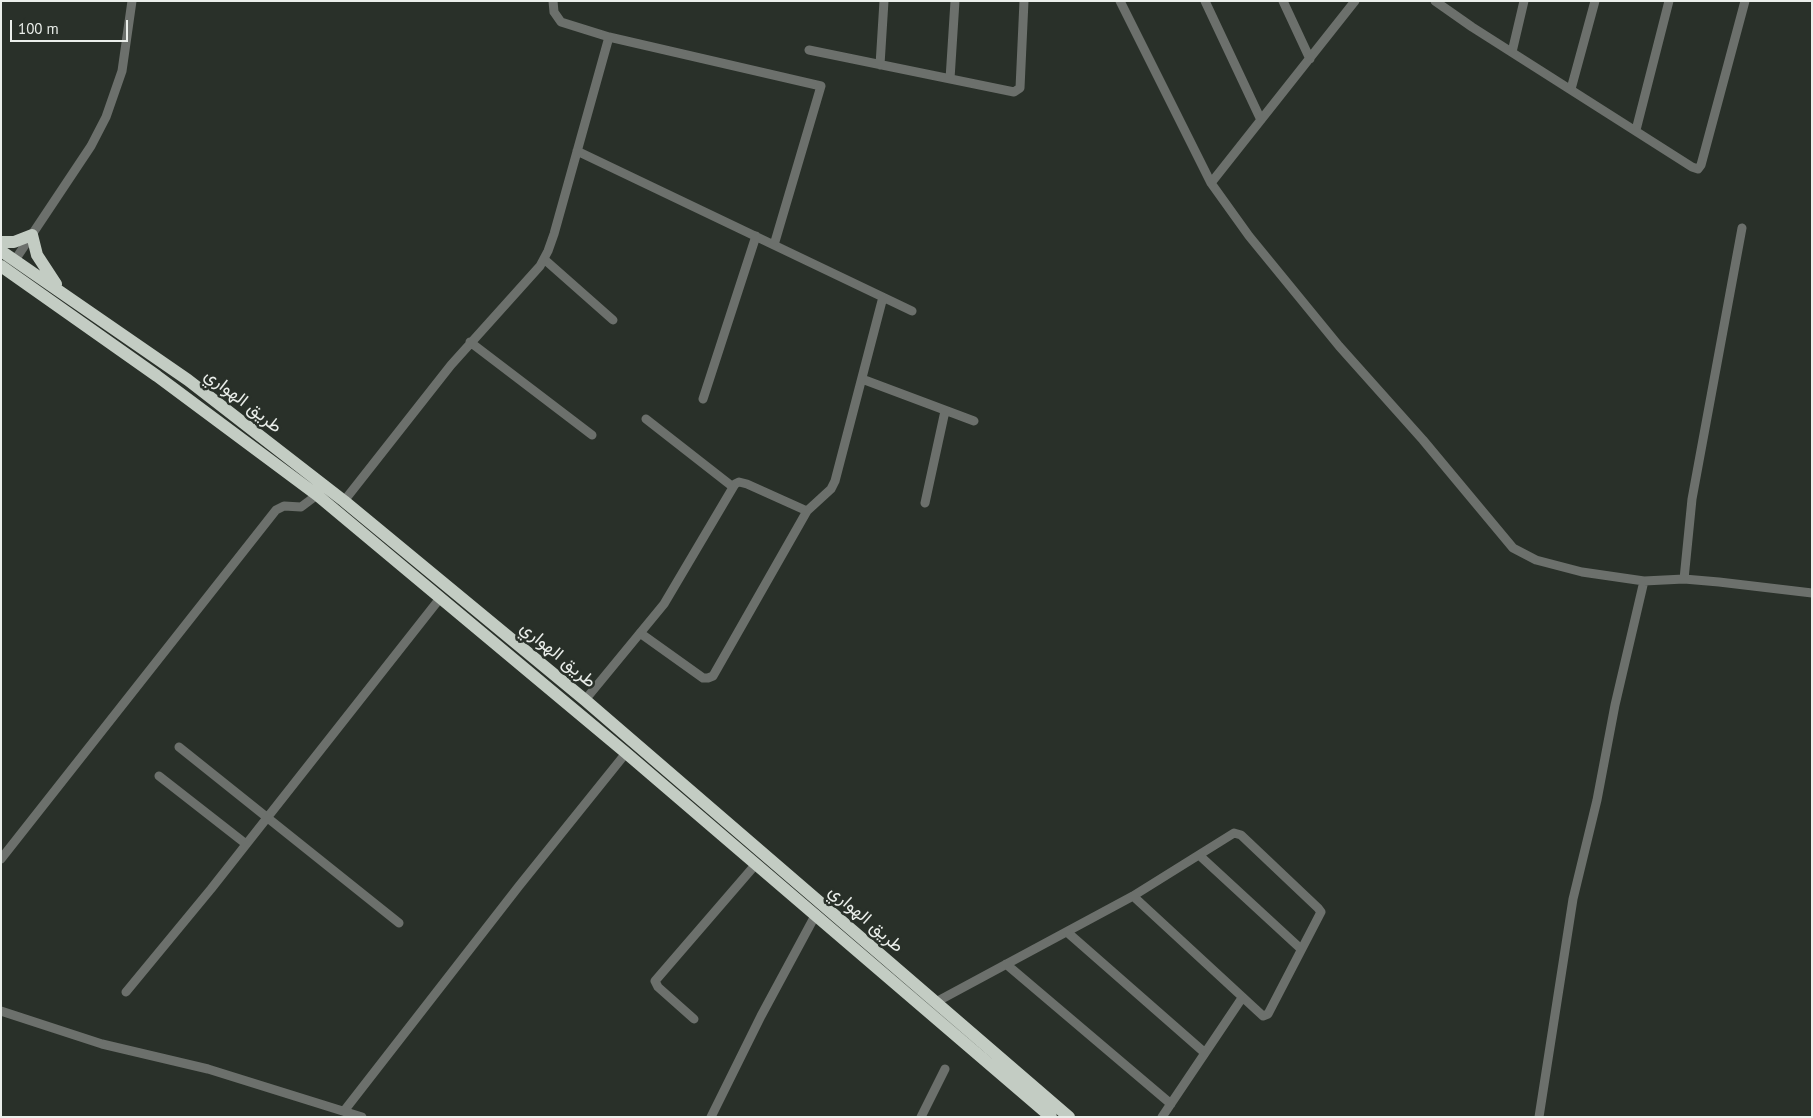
<!DOCTYPE html>
<meta charset="utf-8">
<style>
body{margin:0}
#map{position:relative;width:1813px;height:1118px;overflow:hidden;background:#293029;font-family:"PT Sans",sans-serif}
canvas{display:block}
.frame{position:absolute;inset:0;border:2px solid #eaeeea;pointer-events:none}
.scale{position:absolute;left:10px;top:20px;width:118px;height:22px;box-sizing:border-box;border:2px solid #eaeeea;border-top:0;padding-left:6px;font-size:15px;line-height:18px;white-space:nowrap;color:#eaeeea;-webkit-text-stroke:4px #293029;paint-order:stroke}
</style>
<div id="map">
<canvas width="1813" height="1118"></canvas>
<div class="frame"></div>
<div class="scale">100 m</div>
</div>
<script>
const g = document.querySelector('canvas').getContext('2d');
g.lineJoin = 'round';
function trace(path, color, width, dash) {
  g.strokeStyle = color;
  g.lineWidth = width;
  g.lineCap = dash ? 'butt' : 'round';
  g.setLineDash(dash || []);
  g.stroke(path);
}
function drawText(font, color, halo, rows, align = 'center') {
  g.font = font + ' "PT Sans",Vazirmatn,sans-serif';
  g.lineWidth = 5;
  g.setLineDash([]);
  g.textBaseline = 'middle';
  g.strokeStyle = halo;
  g.fillStyle = color;
  for (const [text, x, y, turn = 0] of rows) {
    g.save();
    g.translate(x, y);
    g.rotate((+turn || 0) * Math.PI / 180);
    g.textAlign = isNaN(turn) ? turn : align;
    if (halo) g.strokeText(text, 0, 0);
    g.fillText(text, 0, 0);
    g.restore();
  }
}
const minor = new Path2D(`
 M553,1L554,12L561,22L609,37L821,86L774,245
 M1120,1L1211,183L1249,236L1339,346L1423,440L1513,548L1536,560L1582,572L1644,581L1684,579L1719,582L1812,593
 M1205,1L1261,120
 M1283,1L1310,59
 M1435,1L1472,27L1692,167L1698,169L1701,165L1745,1
 M809,50L1014,92L1020,88L1024,1
 M1512,52L1524,1
 M880,65L884,1
 M950,79L955,1
 M1571,89L1595,1
 M1636,130L1669,1
 M577,151L912,311
 M1211,183L1355,1
 M544,259L613,320
 M15,260L91,146L106,117L122,71L132,1
 M470,342L592,435
 M862,379L974,421
 M703,399L756,236
 M646,419L733,487
 M344,501L451,365L540,266L548,251L554,234L609,37
 M925,503L945,411
 M1684,579L1692,499L1742,228
 M640,633L703,678H708L713,676L807,511
 M585,700L664,604L735,484L739,482L747,484L807,511L831,489L835,481L883,297
 M179,747L399,923
 M159,776L246,844
 M1199,855L1301,949
 M1,859L276,510L284,506L301,507L317,495
 M1067,932L1205,1053
 M1006,964L1171,1104
 M126,992L211,889L441,597
 M936,1002L1133,896L1234,833L1241,835L1318,908L1321,912L1268,1014L1263,1016L1133,896
 M1,1011L102,1044L208,1069L362,1117
 M694,1019L658,987L655,981L756,864
 M344,1111L519,886L626,753
 M711,1117L761,1016L816,914
 M921,1117L945,1069
 M1162,1117L1242,998
 M1539,1117L1573,899L1597,800L1615,705L1644,581`);
const highway = new Path2D(`
 M1,242H14L32,235L37,255L56,284
 M1,251L188,380L344,501L585,700L1069,1117
 M1,266L157,376L317,495L626,753L1051,1117`);
const streetNames = [
 ["طريق الهواري",243,401,38],
 ["طريق الهواري",558,655,40],
 ["طريق الهواري",866,919,41]
];
trace(minor, '#6c706c', 9);
trace(highway, '#c3ccc3', 12);
drawText('18px', '#eaeeea', '#293029', streetNames);
</script>
